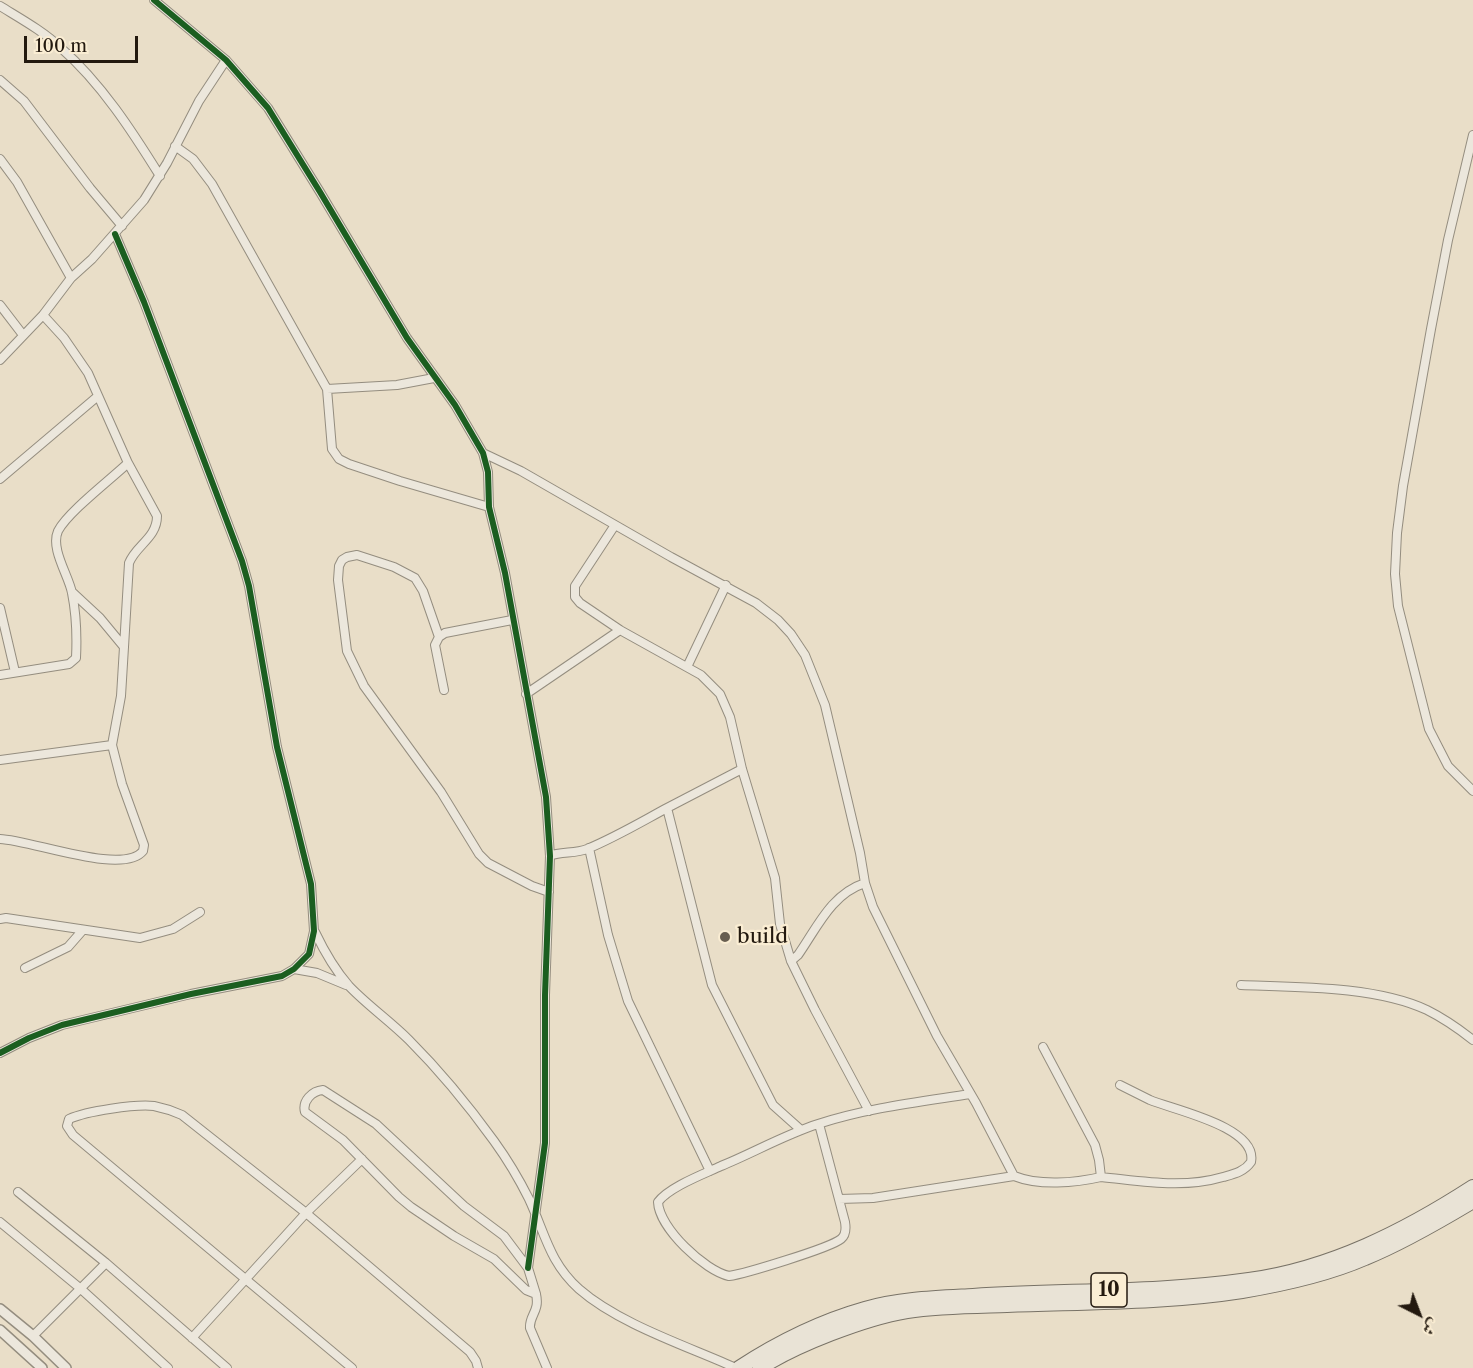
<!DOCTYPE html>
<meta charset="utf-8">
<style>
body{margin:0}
#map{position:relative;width:1473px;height:1368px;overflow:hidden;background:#e9dec8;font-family:"Libre Caslon Text",Amiri,serif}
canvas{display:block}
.north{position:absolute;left:1389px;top:1284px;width:60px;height:60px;-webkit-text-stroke:4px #faedd3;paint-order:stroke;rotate:138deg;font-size:16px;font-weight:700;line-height:24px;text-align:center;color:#23190f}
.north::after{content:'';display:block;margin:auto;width:21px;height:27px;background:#23190f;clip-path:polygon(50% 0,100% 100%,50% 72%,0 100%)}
.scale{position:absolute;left:24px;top:36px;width:114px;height:27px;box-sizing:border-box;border:3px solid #23190f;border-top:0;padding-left:8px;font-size:18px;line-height:21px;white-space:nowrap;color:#23190f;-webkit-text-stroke:4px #faedd3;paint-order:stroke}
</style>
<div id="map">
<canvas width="1473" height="1368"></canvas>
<div class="north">ش</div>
<div class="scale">100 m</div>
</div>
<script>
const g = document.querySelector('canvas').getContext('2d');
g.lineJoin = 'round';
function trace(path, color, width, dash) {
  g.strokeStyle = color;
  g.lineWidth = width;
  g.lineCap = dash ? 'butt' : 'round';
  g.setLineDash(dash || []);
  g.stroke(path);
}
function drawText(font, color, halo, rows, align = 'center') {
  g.font = font + ' "Libre Caslon Text",serif';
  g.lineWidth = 4.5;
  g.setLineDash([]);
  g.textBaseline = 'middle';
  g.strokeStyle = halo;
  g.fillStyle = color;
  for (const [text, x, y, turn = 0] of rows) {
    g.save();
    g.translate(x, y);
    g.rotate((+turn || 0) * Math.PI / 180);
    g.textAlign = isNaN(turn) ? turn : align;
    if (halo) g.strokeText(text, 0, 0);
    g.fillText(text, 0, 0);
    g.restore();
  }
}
const minor = new Path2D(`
 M154,0L226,60L268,108L320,192L407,338L455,405L483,453L488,472L489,507L505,573L546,797L550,856L545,995V1143L528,1268
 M0,6C21,19 43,31 61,48C101,83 132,131 160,176
 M0,80L24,101L90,188L122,226
 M1473,135L1448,240L1431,329L1403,486L1397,533L1395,574L1398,606L1429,729L1448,766L1473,791
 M175,146L193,159L212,184L327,389L332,449L339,459L349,464L400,481L489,507
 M0,159L17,182L71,278
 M0,305L23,335
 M0,360L43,315L71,278L92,259L144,200L167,163L199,101L226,60
 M327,389L397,385L434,378
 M483,453L521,471L671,557L756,603L778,620L791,634L805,655L825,705L860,853L865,883L873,907L937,1036L976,1103L1014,1176
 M0,479L98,396
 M615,525L575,586V597L580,603L620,630L701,675L720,694L730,717L742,769L775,878L780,924L791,961L815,1010L869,1111
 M0,608L15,672
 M439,637L423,591L415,578L394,567L357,555L347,557L342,560L339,566L338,580L347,651L364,686L441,792L479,854L488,863L532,886L549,892
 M124,647L129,563C136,545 157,538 157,516L128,463
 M687,667L726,585
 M0,675L69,664L76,658C77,638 76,613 72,593C69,576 50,549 58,531C68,512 110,480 128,463L88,373L64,338L43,315
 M444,690L435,645L439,637L445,633L512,620
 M526,694L620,630
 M0,760L112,745
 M742,769L667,808L712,985L773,1105L801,1130
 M0,839C31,840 123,876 143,851L144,845L122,784L112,745L121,696L124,647L100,618L72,592
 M589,848L608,935L628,1001L710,1171
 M550,856C560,851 575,854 587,849C614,838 641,822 667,808
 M0,919L6,918L140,938L173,929L200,912
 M315,932C324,951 335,970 349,986C367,1005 390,1021 409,1040C440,1071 468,1105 494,1141C507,1159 519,1179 529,1199C545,1233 549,1262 579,1289C619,1324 687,1346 736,1368
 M791,961L798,955C817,928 831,894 865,883
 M25,968L68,947L82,931
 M294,969L317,973L346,985
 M1241,985C1297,987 1376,986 1427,1010C1443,1018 1459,1029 1473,1040
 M0,1053L29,1038L62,1025L191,994L282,976L294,969L309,954L314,931L311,884L277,747L249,586L242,561L144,302L115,234
 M819,1124L845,1222C846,1228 846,1235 841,1239C830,1248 744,1274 729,1276C705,1271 659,1228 658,1202C669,1187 704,1174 721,1166C753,1153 784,1135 818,1124C867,1108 919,1102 970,1094
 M1101,1177C1142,1181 1182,1189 1223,1177C1234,1174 1244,1172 1251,1162C1258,1127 1174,1110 1150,1100C1140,1095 1130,1090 1120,1085
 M18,1192L106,1263L227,1368
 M839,1199L873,1198L1014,1176C1039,1186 1075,1183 1101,1177L1099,1160L1095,1145L1043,1047
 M0,1222L81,1289L168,1368
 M536,1294L528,1268L504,1236L464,1206L376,1124L323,1090C312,1091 302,1101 305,1112L343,1140L399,1197L411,1207L454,1236L494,1259L526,1290L536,1294C540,1312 529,1315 530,1328L547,1368
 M33,1336L106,1263
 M192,1338L306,1213L362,1159
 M352,1368L73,1135L67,1126L69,1119C87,1111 135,1104 154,1106C164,1108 173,1111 182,1115L306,1213L470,1352L476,1361L478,1368`);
const tertiary = new Path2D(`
 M0,1309L33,1336L66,1368
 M0,1330L42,1368`);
const trunk = new Path2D(`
 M739,1368C779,1342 819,1322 865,1309C900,1299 937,1298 973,1296C1065,1290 1158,1293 1249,1280C1330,1269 1405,1231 1473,1187
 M760,1368C795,1345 865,1318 907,1311C940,1306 974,1306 1007,1305C1085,1302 1165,1303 1242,1291C1284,1284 1326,1275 1365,1258C1402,1243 1438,1222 1473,1201`);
const cycleway = new Path2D(`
 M154,0L226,60L268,108L320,192L407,338L455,405L483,453L488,472L489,507L505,573L546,797L550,856L545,995V1143L528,1268
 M0,1053L29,1038L62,1025L191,994L282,976L294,969L309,954L314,931L311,884L277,747L249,586L242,561L144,302L115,234`);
const markers = [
 [725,937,6,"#685e50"]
];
const shields = [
 [1109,1290,36]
];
const shieldNames = [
 ["10",1109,1290]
];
const poiNames = [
 ["build",737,937]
];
trace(minor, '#948d7f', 10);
trace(tertiary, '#948d7f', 12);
trace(trunk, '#787266', 16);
trace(minor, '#ece7dc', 8);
trace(tertiary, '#ece7dc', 9);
trace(trunk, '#e9e3d6', 14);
trace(cycleway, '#1b5e20', 6);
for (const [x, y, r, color] of markers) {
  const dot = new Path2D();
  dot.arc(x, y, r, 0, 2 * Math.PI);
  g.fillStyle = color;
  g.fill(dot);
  trace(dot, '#faedd3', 2);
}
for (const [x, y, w] of shields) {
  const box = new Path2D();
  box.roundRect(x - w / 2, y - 17, w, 34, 4.5);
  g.fillStyle = '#faedd3';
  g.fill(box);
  trace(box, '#23190f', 1.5);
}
drawText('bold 20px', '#23190f', null, shieldNames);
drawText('21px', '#23190f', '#faedd3', poiNames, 'left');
</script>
